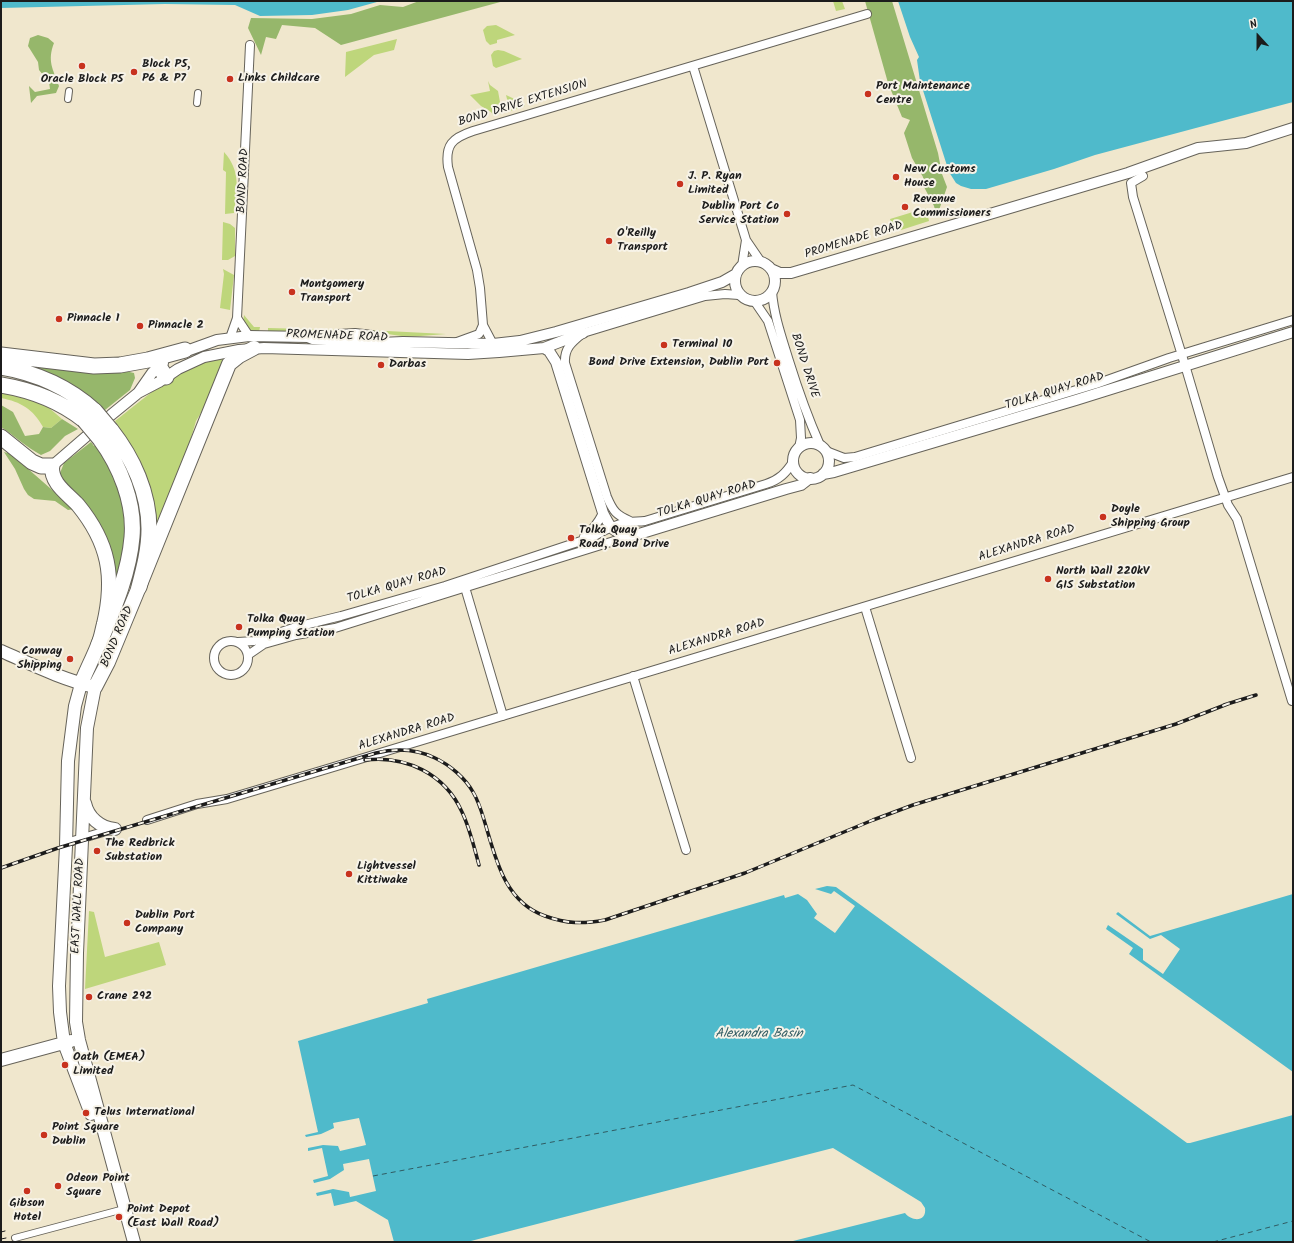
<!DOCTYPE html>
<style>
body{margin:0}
#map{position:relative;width:1294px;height:1243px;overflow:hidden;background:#f0e7cd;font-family:Kalam,sans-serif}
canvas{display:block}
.frame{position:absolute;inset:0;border:2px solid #1c1c1c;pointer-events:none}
.north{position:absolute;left:1238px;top:16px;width:40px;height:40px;-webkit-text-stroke:3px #f7f3e8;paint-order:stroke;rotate:339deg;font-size:11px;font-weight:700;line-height:16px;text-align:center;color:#1c1c1c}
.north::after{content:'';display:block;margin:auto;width:14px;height:18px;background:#1c1c1c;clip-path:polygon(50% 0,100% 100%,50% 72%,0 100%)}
</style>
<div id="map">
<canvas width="1294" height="1243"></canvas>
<div class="frame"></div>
<div class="north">N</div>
</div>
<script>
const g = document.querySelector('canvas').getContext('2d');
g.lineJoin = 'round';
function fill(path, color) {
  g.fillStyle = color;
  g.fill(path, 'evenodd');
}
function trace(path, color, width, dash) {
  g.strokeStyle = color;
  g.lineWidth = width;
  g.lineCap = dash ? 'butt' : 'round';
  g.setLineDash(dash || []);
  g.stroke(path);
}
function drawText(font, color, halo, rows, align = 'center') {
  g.font = font + ' Kalam,sans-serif';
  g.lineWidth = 4;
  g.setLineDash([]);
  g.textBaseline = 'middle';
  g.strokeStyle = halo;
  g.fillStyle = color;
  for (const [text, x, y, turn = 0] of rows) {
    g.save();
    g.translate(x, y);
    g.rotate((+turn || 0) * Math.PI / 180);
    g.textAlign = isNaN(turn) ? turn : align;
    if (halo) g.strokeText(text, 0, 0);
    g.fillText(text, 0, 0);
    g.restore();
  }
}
const green = new Path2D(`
 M833,1H842L845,9L836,11Z
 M496,25L515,35L497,40V43L490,45L486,41L483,30L487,26Z
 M397,39L394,50L374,55L345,77L346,52Z
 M498,50L504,51L522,59L496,68L493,66L491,55L494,51Z
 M488,81L490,85L498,91L502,113L493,115L491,112L481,106L470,95L490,91Z
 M506,95L523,103L525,106L510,111Z
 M224,152C241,171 237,189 234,213L225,214L226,172L223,170Z
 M926,208L929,221L901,230L893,229L890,219Z
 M223,222L230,224L235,228V256L228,260H222Z
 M223,269L234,275L230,310L220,308L224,274Z
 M244,315L254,327H260L259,332H251L243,324Z
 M268,328L347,330L346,331L308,334L268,333Z
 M367,330L446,334L408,337L367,331Z
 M224,357L204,408L196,421L189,445L154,534L134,452L115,421C148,396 182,363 224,357Z
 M1,391L25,397L48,407L62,419L51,428L43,427C33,409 21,402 1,398Z
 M89,911L94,912L105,957L159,942L166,965L85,989Z`);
const forest = new Path2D(`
 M419,1H504L341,45L315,28L282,25L276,39L266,37L261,55L248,28L251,18L312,19L351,14L380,5L403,7Z
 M865,1H892L938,153L942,174L947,187L938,213L936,214L934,206L924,187L923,177L912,158L904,133L910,120L902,117L888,83Z
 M38,35L48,38L54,43C47,61 53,69 59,86L56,93L37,96L31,103L29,86L35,92L50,89L49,82L39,70L38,62L28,46L30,38Z
 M32,363L125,371L134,373L135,378L130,390L105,410H103L27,366Z
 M1,405L13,412L25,436L39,434L43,427L51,428L62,419L78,429L65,436L50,451L41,455C26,447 15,436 1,427Z
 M91,442L94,446L97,444L112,469L122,499L127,532L117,591L84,504L61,477L60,473L64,463Z
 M4,452L11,454L74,509L68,510L55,501L34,499L28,495L24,489L15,469Z`);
const water = new Path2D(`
 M1,1H403L377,2L348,10L312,15L260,16L235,5L165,4L1,8Z
 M898,1H1293V102L1095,155L1054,169L986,189H971L961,186L956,183L949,172L920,81L917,60L919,57L910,37Z
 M827,886L836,887L1187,1143H1190L1293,1115V1242H789L905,1213C912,1222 927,1222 925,1208L921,1202L833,1148L467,1242H394L388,1220L356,1201L334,1206L331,1193L317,1196L316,1193L333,1189L349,1192L350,1197L376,1191L369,1159L343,1164L344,1170L330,1179L314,1183L313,1180L328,1176L322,1148L308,1151V1148L323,1145L338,1146L340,1151L366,1145L359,1118L333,1123L334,1128L321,1134L306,1137L305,1135L318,1132L298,1041L428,1003L427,999L784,895L785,898L798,894L807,900L817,914L814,918L835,933L855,906L834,891L831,894L815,889Z
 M1293,894V1072L1129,954L1133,948L1106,929L1108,925L1143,949V960L1163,974L1180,949L1161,935L1150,939L1116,914L1118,912L1150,936Z`);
const ferry = new Path2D(`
 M373,1176L853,1085L1151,1242
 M1213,1242L1293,1221`);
const pedestrian = new Path2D(`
 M68,99L69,91
 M197,103L198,93
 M15,1238L124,1209`);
const minor = new Path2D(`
 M693,66L746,240
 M1143,176L1131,183L1133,197L1185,365L1218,477L1228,505L1237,519L1292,701
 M742,266L746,240L761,262
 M772,292C774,316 782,338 789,361C798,390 808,418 820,445
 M755,302L768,321L800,420L801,438L799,448
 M237,318L249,336
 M230,338L237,318L250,45
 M457,342L479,334L483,325
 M493,344L483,325L480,288L477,270L448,167C445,145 452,138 473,131L867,14
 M826,451L844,458L855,457L1096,384L1169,358L1293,320
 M630,521C616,515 613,511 607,497L565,363C564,348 572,342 583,333L705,296L725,294L739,295
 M584,537C593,530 598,523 603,513
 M464,584L503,716
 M865,607L911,758
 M214 658a17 17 0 1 1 34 0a17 17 0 1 1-34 0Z
 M238,642L254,641L296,627L341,616L445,586L593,537C604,530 616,524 629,522C634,521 639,522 645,521L766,484C779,480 786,473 793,462
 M248,655L264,644L296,635L335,628L630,536
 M633,676L686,850
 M147,820L197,804L227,799L327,769L1293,477
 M66,843L113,829`);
const tertiary = new Path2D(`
 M735 281a20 20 0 1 1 40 0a20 20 0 1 1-40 0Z
 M771,269L780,273H791L1128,173L1198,148L1246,143L1293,128
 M338,335L355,334L372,336
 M544,348L549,351L556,362L603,513C605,517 608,523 611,527C618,535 630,536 639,534L786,489L801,485L810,478
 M181,353L217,340L249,336L308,337L313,339L380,343L403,342L493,344L520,341L556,332L689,293L722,282L736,274
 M138,393L152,373L163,363
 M793 461a18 18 0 1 1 36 0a18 18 0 1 1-36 0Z
 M52,466L111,415L138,393L159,382L178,369L204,357L239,350L264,348L468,354L499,352L544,348L583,333
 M823,474L834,472L1076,400L1293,332`);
const secondary = new Path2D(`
 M1,651C31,664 63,680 95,687L87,728L77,953L76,1022L79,1040L134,1242
 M81,684L75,706L68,761L66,846L59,986L60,1012L64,1043L91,1114
 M85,803C88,817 100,828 115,829
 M1,1060L71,1041`);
const trunk = new Path2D(`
 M52,466C51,484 67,493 78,505C109,543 115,577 104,624C102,631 101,639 98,645C93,658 86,671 81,684
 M95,687L108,662L139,587L229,364L239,356L254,348`);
const motorway = new Path2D(`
 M1,355L94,366L120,365L148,360L185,350
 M154,359L166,377
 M1,367C37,373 67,386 95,411
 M1,385C31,390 60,401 84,420
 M111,430C133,458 149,493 149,529C149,549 144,568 139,587
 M1,437L32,462L41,466H52
 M99,644C113,610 129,574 132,537C135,503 120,466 100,439`);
const tram = new Path2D(`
 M1,1232L5,1231
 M1,1239L6,1238`);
const rail = new Path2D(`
 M1224,705L1256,695
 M365,760C406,755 445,774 462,812C470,829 474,847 479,865
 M1,868L58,848L376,753C397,748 416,749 435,758C450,765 465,778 473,792C479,802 482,813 485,823C496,860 505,902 545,916C567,924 583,924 605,920L745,873L873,820L913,805L1176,724L1230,703`);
const motorwayBridge = new Path2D(`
 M95,411L111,430
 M84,420L100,439`);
const markers = [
 [82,66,4,"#c8321e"],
 [134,72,4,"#c8321e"],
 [230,79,4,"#c8321e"],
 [868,94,4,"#c8321e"],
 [896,177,4,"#c8321e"],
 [680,184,4,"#c8321e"],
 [905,207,4,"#c8321e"],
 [787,214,4,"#c8321e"],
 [609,241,4,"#c8321e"],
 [292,292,4,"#c8321e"],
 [59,319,4,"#c8321e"],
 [140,326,4,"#c8321e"],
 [664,345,4,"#c8321e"],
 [777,363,4,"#c8321e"],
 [381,365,4,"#c8321e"],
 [1103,517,4,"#c8321e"],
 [571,538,4,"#c8321e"],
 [1048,579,4,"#c8321e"],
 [239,627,4,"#c8321e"],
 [70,659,4,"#c8321e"],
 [97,851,4,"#c8321e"],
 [349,874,4,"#c8321e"],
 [127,923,4,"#c8321e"],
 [89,997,4,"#c8321e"],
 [65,1065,4,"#c8321e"],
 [86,1113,4,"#c8321e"],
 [44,1135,4,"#c8321e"],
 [58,1186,4,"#c8321e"],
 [27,1191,4,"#c8321e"],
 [119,1217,4,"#c8321e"]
];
const poiNames = [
 ["Block P5,",142,65],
 ["P6 & P7",142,79],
 ["Links Childcare",238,79],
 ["Oracle Block P5",82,80,"center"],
 ["Port Maintenance",876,87],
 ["Centre",876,101],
 ["New Customs",904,170],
 ["House",904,184],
 ["J. P. Ryan",688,177],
 ["Limited",688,191],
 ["Revenue",913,200],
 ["Commissioners",913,214],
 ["Dublin Port Co",779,207,"right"],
 ["Service Station",779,221,"right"],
 ["O'Reilly",617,234],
 ["Transport",617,248],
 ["Montgomery",300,285],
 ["Transport",300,299],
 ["Pinnacle 1",67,319],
 ["Pinnacle 2",148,326],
 ["Terminal 10",672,345],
 ["Bond Drive Extension, Dublin Port",769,363,"right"],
 ["Darbas",389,365],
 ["Doyle",1111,510],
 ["Shipping Group",1111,524],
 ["Tolka Quay",579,531],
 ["Road, Bond Drive",579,545],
 ["North Wall 220kV",1056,572],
 ["GIS Substation",1056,586],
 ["Tolka Quay",247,620],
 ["Pumping Station",247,634],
 ["Conway",62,652,"right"],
 ["Shipping",62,666,"right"],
 ["The Redbrick",105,844],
 ["Substation",105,858],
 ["Lightvessel",357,867],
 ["Kittiwake",357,881],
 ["Dublin Port",135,916],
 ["Company",135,930],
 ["Crane 292",97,997],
 ["Oath (EMEA)",73,1058],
 ["Limited",73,1072],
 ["Telus International",94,1113],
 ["Point Square",52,1128],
 ["Dublin",52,1142],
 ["Odeon Point",66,1179],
 ["Square",66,1193],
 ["Gibson",27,1204,"center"],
 ["Hotel",27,1218,"center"],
 ["Point Depot",127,1210],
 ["(East Wall Road)",127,1224]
];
const streetNames = [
 ["BOND DRIVE EXTENSION",523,104,-17],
 ["BOND ROAD",244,181,-87],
 ["PROMENADE ROAD",854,241,-17],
 ["PROMENADE ROAD",337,337,2],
 ["BOND DRIVE",804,366,72],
 ["TOLKA QUAY ROAD",1055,392,-17],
 ["TOLKA QUAY ROAD",707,500,-17],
 ["ALEXANDRA ROAD",1027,544,-17],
 ["TOLKA QUAY ROAD",397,586,-16],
 ["BOND ROAD",118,637,-67],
 ["ALEXANDRA ROAD",717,638,-17],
 ["ALEXANDRA ROAD",407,733,-17],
 ["EAST WALL ROAD",79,906,-87]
];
const waterNames = [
 ["Alexandra Basin",759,1035]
];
fill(green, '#bed67b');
fill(forest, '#96b76b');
fill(water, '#4fbacb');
trace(ferry, '#305b62', 1, [5, 4]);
trace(pedestrian, '#66635a', 8);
trace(minor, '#66635a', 10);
trace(tertiary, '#66635a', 12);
trace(secondary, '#66635a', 14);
trace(trunk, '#66635a', 16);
trace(motorway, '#66635a', 17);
trace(pedestrian, '#fff', 6);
trace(minor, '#fff', 8);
trace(tertiary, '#fff', 10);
trace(secondary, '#fff', 12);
trace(trunk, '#fff', 14);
trace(motorway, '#fff', 15);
trace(tram, '#1c1c1c', 1);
trace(rail, '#1c1c1c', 3.5);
trace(rail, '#f7f3e8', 2, [6]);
trace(motorwayBridge, '#66635a', 17, []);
trace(motorwayBridge, '#fff', 15);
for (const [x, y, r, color] of markers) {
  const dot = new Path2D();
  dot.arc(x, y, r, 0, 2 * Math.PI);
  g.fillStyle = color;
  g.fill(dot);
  trace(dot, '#f7f3e8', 1.5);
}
drawText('bold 12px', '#1c1c1c', '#f7f3e8', poiNames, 'left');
drawText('12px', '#1c1c1c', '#f7f3e8', streetNames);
drawText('italic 13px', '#305b62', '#f7f3e8', waterNames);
</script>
